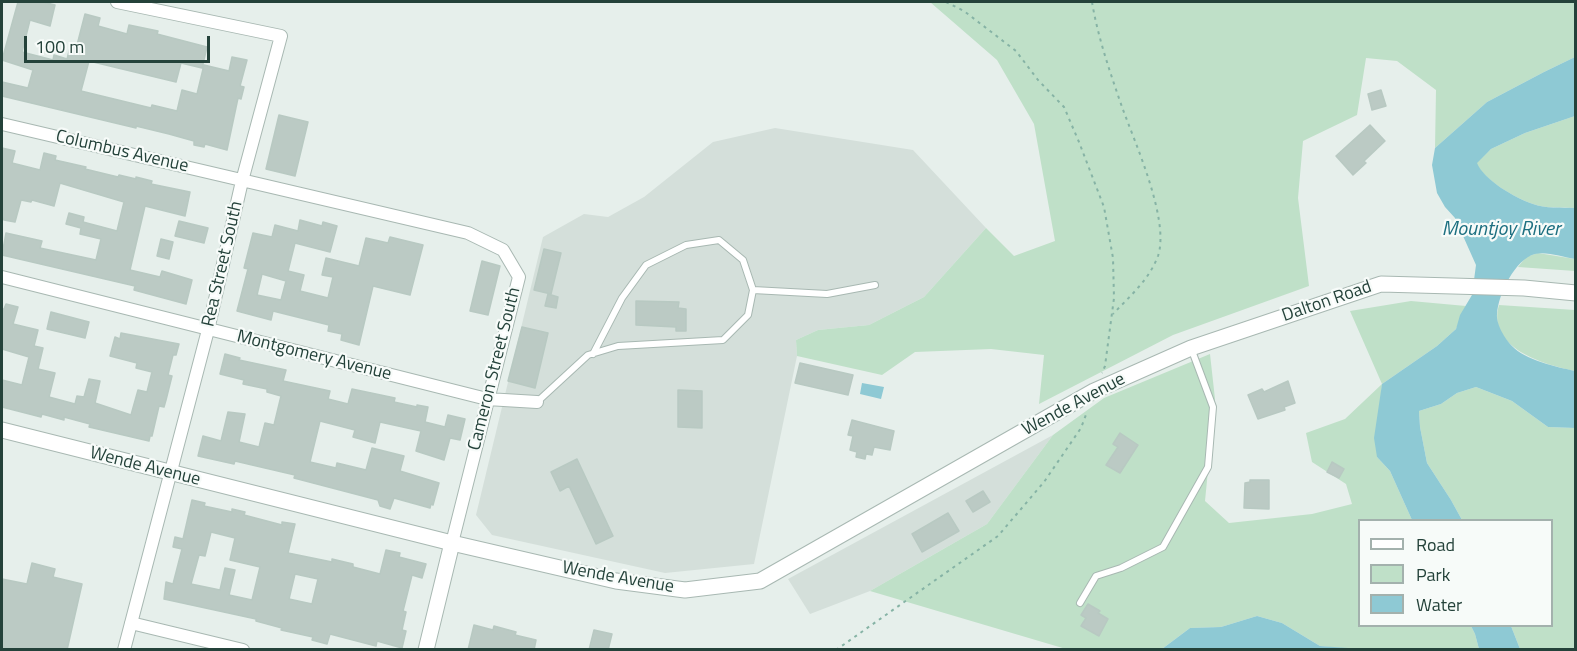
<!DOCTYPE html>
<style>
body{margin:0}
#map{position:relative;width:1577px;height:651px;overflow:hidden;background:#e6efeb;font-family:"Titillium Web",sans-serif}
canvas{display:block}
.frame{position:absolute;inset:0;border:3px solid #24423a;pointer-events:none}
.legend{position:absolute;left:1358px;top:519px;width:195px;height:108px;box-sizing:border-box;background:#f7fbf9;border:2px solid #a3b1ad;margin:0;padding:8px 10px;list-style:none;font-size:18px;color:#24423a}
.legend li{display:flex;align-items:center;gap:12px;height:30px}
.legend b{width:30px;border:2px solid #a3b1ad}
.scale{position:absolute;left:24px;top:36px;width:186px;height:27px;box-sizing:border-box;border:3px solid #24423a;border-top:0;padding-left:8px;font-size:18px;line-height:21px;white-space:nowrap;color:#24423a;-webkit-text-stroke:4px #f7fbf9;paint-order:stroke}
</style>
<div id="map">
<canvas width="1577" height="651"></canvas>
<div class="frame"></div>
<ul class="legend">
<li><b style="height:8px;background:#fff"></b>Road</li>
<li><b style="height:16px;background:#bfe0c8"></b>Park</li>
<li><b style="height:16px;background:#8ec9d4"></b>Water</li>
</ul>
<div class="scale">100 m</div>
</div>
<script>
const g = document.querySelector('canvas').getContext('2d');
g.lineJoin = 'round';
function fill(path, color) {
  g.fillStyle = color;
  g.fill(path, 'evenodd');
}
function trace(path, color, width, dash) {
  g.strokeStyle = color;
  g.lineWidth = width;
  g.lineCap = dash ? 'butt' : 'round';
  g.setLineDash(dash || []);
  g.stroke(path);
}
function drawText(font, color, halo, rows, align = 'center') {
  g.font = font + ' "Titillium Web",sans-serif';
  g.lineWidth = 4.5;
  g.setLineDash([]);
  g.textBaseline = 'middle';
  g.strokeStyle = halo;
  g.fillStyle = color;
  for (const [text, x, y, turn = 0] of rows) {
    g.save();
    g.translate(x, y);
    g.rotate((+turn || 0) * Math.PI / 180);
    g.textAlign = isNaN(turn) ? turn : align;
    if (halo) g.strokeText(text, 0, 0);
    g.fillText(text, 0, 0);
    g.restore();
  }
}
const built = new Path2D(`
 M775,128L913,150L986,228L924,297L869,325L818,330L796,340L797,356L754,564L665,573L492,535L476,515L543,237L584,214L608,217L644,197L713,142Z
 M1053,435L987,524L870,591L810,614L788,579Z`);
const green = new Path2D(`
 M930,2H1575V57L1544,72L1487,102L1435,148L1436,90L1397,61L1366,58L1357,115L1303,141L1298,198L1309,286L1173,335L1039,404L1044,355L991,349L915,352L882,375L797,356L796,340L818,330L869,325L924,297L986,228L1014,256L1055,241L1034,124L997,60Z
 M1575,116V208C1562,207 1545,209 1533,204C1515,198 1484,180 1476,163L1491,149L1525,133Z
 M1538,253L1575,259V271L1518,267L1526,257Z
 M1411,301L1466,306L1456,329L1437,346L1382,384L1377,457L1390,471L1412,520H1360V626H1471L1475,634L1479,649L1362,650L1320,646L1282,623L1257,616L1221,627L1190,628L1162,649H1066L870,591L987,524L1053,435L1104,398L1210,354L1215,399L1205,501L1229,523L1312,514L1352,504L1346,484L1312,462L1306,433L1345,419L1382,384L1350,311Z
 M1499,305L1575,310V371C1545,365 1486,348 1499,305Z
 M1476,387L1512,401L1548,427L1575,428V649H1520L1511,626H1552V520H1462L1451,500L1427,463L1420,427L1419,411L1441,404L1457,393Z`);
const water = new Path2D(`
 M1575,57V116L1525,133L1491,149L1477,163C1484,180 1515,198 1533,204C1545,209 1562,207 1575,208V259C1563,257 1546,251 1535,254C1515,259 1498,295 1497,314C1496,324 1505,339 1512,346C1525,360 1557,367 1575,371V428L1548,427L1512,401L1476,387L1457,393L1441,404L1419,411L1420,427L1427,463L1451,500L1462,520H1412L1390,471L1377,457L1374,438L1382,384L1437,346L1456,329L1460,315L1472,295L1476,265L1455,218L1445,207L1437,193L1432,165L1435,148L1487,102L1544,72Z
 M862,383L884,387L881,399L860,394Z
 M1257,616L1282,623L1320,646L1362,649H1162L1190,628L1221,627Z
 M1471,626H1511L1520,649H1479L1475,634Z`);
const building = new Path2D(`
 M18,2H43L55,5L50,26L30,20L22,52L53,60L54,55L67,59L71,44L77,45L85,14L100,18L98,26L127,34L129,25L158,31L157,34L207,47L202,68L181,63L176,82L89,61L81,91L151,108L152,105L177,111L182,90L197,94L204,65L229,71L232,57L247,60L240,86L244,87L241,99L238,98L227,150L205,144L204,147L194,145V141L169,134L136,126V128L2,96V82L28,88L33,70L2,60Z
 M1381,90L1386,106L1372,110L1368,94Z
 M279,115L308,122L295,176L266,169Z
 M1370,125L1385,141L1364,161L1366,163L1353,175L1336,156Z
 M2,148L15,151L12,163L40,170L44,153L56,156L55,160L86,167L85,169L118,177L119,175L136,179V177L152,181L151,184L190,192L185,216L145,206L130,270L160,277L162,271L192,280L186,304L134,290L135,286L2,255L6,233L42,241L40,248L96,260L101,239L80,234L81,228L66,224L69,213L84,217L83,222L117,231L124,202L60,183L54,206L32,200L31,202L21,200L15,222L4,220L2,217Z
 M300,220L322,226L323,222L337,226L330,252L295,243L288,271L304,275L300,291L328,298L333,277L322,275L326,258L359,266L366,238L388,243L390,237L423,245L410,295L373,286L359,345L341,340L342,334L328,331L329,325L273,311L271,320L237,311L248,269L244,268L253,233L272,237L275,225L298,231ZM262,274L286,281L281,300L257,295Z
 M179,221L208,228L204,243L175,236Z
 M161,239L173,242L169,259L157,256Z
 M544,249L561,253L551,294L534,290Z
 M482,261L500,266L488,315L470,311Z
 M548,294L558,297L556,308L545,306Z
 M636,301L679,302L678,308L686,309V331H676V327L636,325Z
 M6,304L18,307L13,324L38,330L34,346L43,348L38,369L55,373L49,397L75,404L77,396L84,397L89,379L100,381L95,403L131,415L138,390L147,392L152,372L136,368L137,363L110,356L115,337L120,339L121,333L179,344L176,355H173L168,375L172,376L166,400L164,407L159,406L152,436H150L149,441L89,427L90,424L64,417V420L42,414L41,417L2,407V380L22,385L29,357L2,349V309H4Z
 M51,312L89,322L85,338L47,329Z
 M522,327L548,333L535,388L508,381Z
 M225,354L240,358L239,360L286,370L283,381L330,391L328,399L348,404L352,389L395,398L394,402L417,407V405L428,407L425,422L445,427L448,415L465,419L460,440L450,438L444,460L416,451L421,431L380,422L375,443L353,437L355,430L320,421L310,462L336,468L337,463L366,470L372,448L404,456L400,471L439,483L433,505L431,504L430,508L394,498L390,509L380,506L378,500L294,478L295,475L235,461L234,464L198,456L203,436L221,441L228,412L245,414L239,442L259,447L265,423L274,425L281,396L267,392V389L243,384L244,380L220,374Z
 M800,363L853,375L848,395L795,383Z
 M1288,381L1295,403L1284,407L1285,410L1258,419L1248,395L1262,389L1264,392Z
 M678,390L702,391V428L678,427Z
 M852,420L894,431L890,450L874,447L872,455L866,454L865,459L856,457L857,452L850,450L853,436L848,435Z
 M1120,433L1138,445L1120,473L1106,465L1118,447L1113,444Z
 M577,459L613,536L596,544L569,486L560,491L551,472Z
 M1332,462L1344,469L1339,478L1327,472Z
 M1250,480H1269V509L1244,508L1245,483L1250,482Z
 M983,491L990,502L973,512L966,501Z
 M192,500L205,503L204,506L232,512V509L245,512L244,515L282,525V522L295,524L288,553L332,562V559L353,564V567L380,574L386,550L400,553L399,557L426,564L422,578L412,575L403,611L406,612L402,630L406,631L402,648L377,641L376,646L330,634L327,644L312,640L313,637L281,630L282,628L256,621V619L164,599L166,582L173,584L182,549L173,547L175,537L183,539ZM211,532L235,538L230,560L260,567L252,600L229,595L235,570L225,568L220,590L191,584L199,555L205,556ZM295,574L318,579L312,604L289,599Z
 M948,513L959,531L922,552L912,534Z
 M32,563L55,569L53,577L82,584L67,650H2V579L27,584Z
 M1088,604L1100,611L1098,613L1108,619L1099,636L1081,626L1086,618L1081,615Z
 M474,625L493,630L494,626L516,632L515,635L536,640L534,650H468Z
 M594,630L612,634L608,650H589Z`);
const path = new Path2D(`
 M946,2L964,11L1016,51L1038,80L1064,107L1079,142L1104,207L1113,258L1114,298L1105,366L1102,373
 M1092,2C1098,38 1110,72 1122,107C1135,143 1170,220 1158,256C1149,280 1130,296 1113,314
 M836,650L998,536L1044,482L1081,428L1087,412`);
const service = new Path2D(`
 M753,290L827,294L875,285
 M537,402L588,355L618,346L723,340L748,315L753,290L743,260L719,240L686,245L646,265L622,298L593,354
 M1080,603L1096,576L1121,568L1163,547L1208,467L1213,407L1191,348`);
const minor = new Path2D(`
 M117,2L281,36L242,181L208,330L124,650
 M2,124L468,233L503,250L519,277L452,543
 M2,277L487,399L537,402
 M131,623L243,650`);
const tertiary = new Path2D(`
 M2,430L452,543L616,581L685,590L760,581L1094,391L1191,348L1381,284L1524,288L1576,293
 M426,650L452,543`);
const streetNames = [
 ["Columbus Avenue",122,152,13],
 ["Rea Street South",223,264,-77],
 ["Dalton Road",1327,302,-19],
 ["Montgomery Avenue",314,356,14],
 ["Cameron Street South",495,369,-76],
 ["Wende Avenue",1074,405,-28],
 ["Wende Avenue",145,467,14],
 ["Wende Avenue",618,578,10]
];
const waterNames = [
 ["Mountjoy River",1501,230]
];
fill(built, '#d4dfda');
fill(green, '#bfe0c8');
fill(water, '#8ec9d4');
fill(building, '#bbcac4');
trace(building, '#b8c9c2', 1.5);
trace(service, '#a8b8b2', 8);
trace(minor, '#a8b8b2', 14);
trace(tertiary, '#a8b8b2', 17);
trace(path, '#86b3a5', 2, [3, 4.5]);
trace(service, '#fff', 6);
trace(minor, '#fff', 12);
trace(tertiary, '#fff', 15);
drawText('18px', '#24423a', '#f7fbf9', streetNames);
drawText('italic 20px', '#1c6f80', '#f7fbf9', waterNames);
</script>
